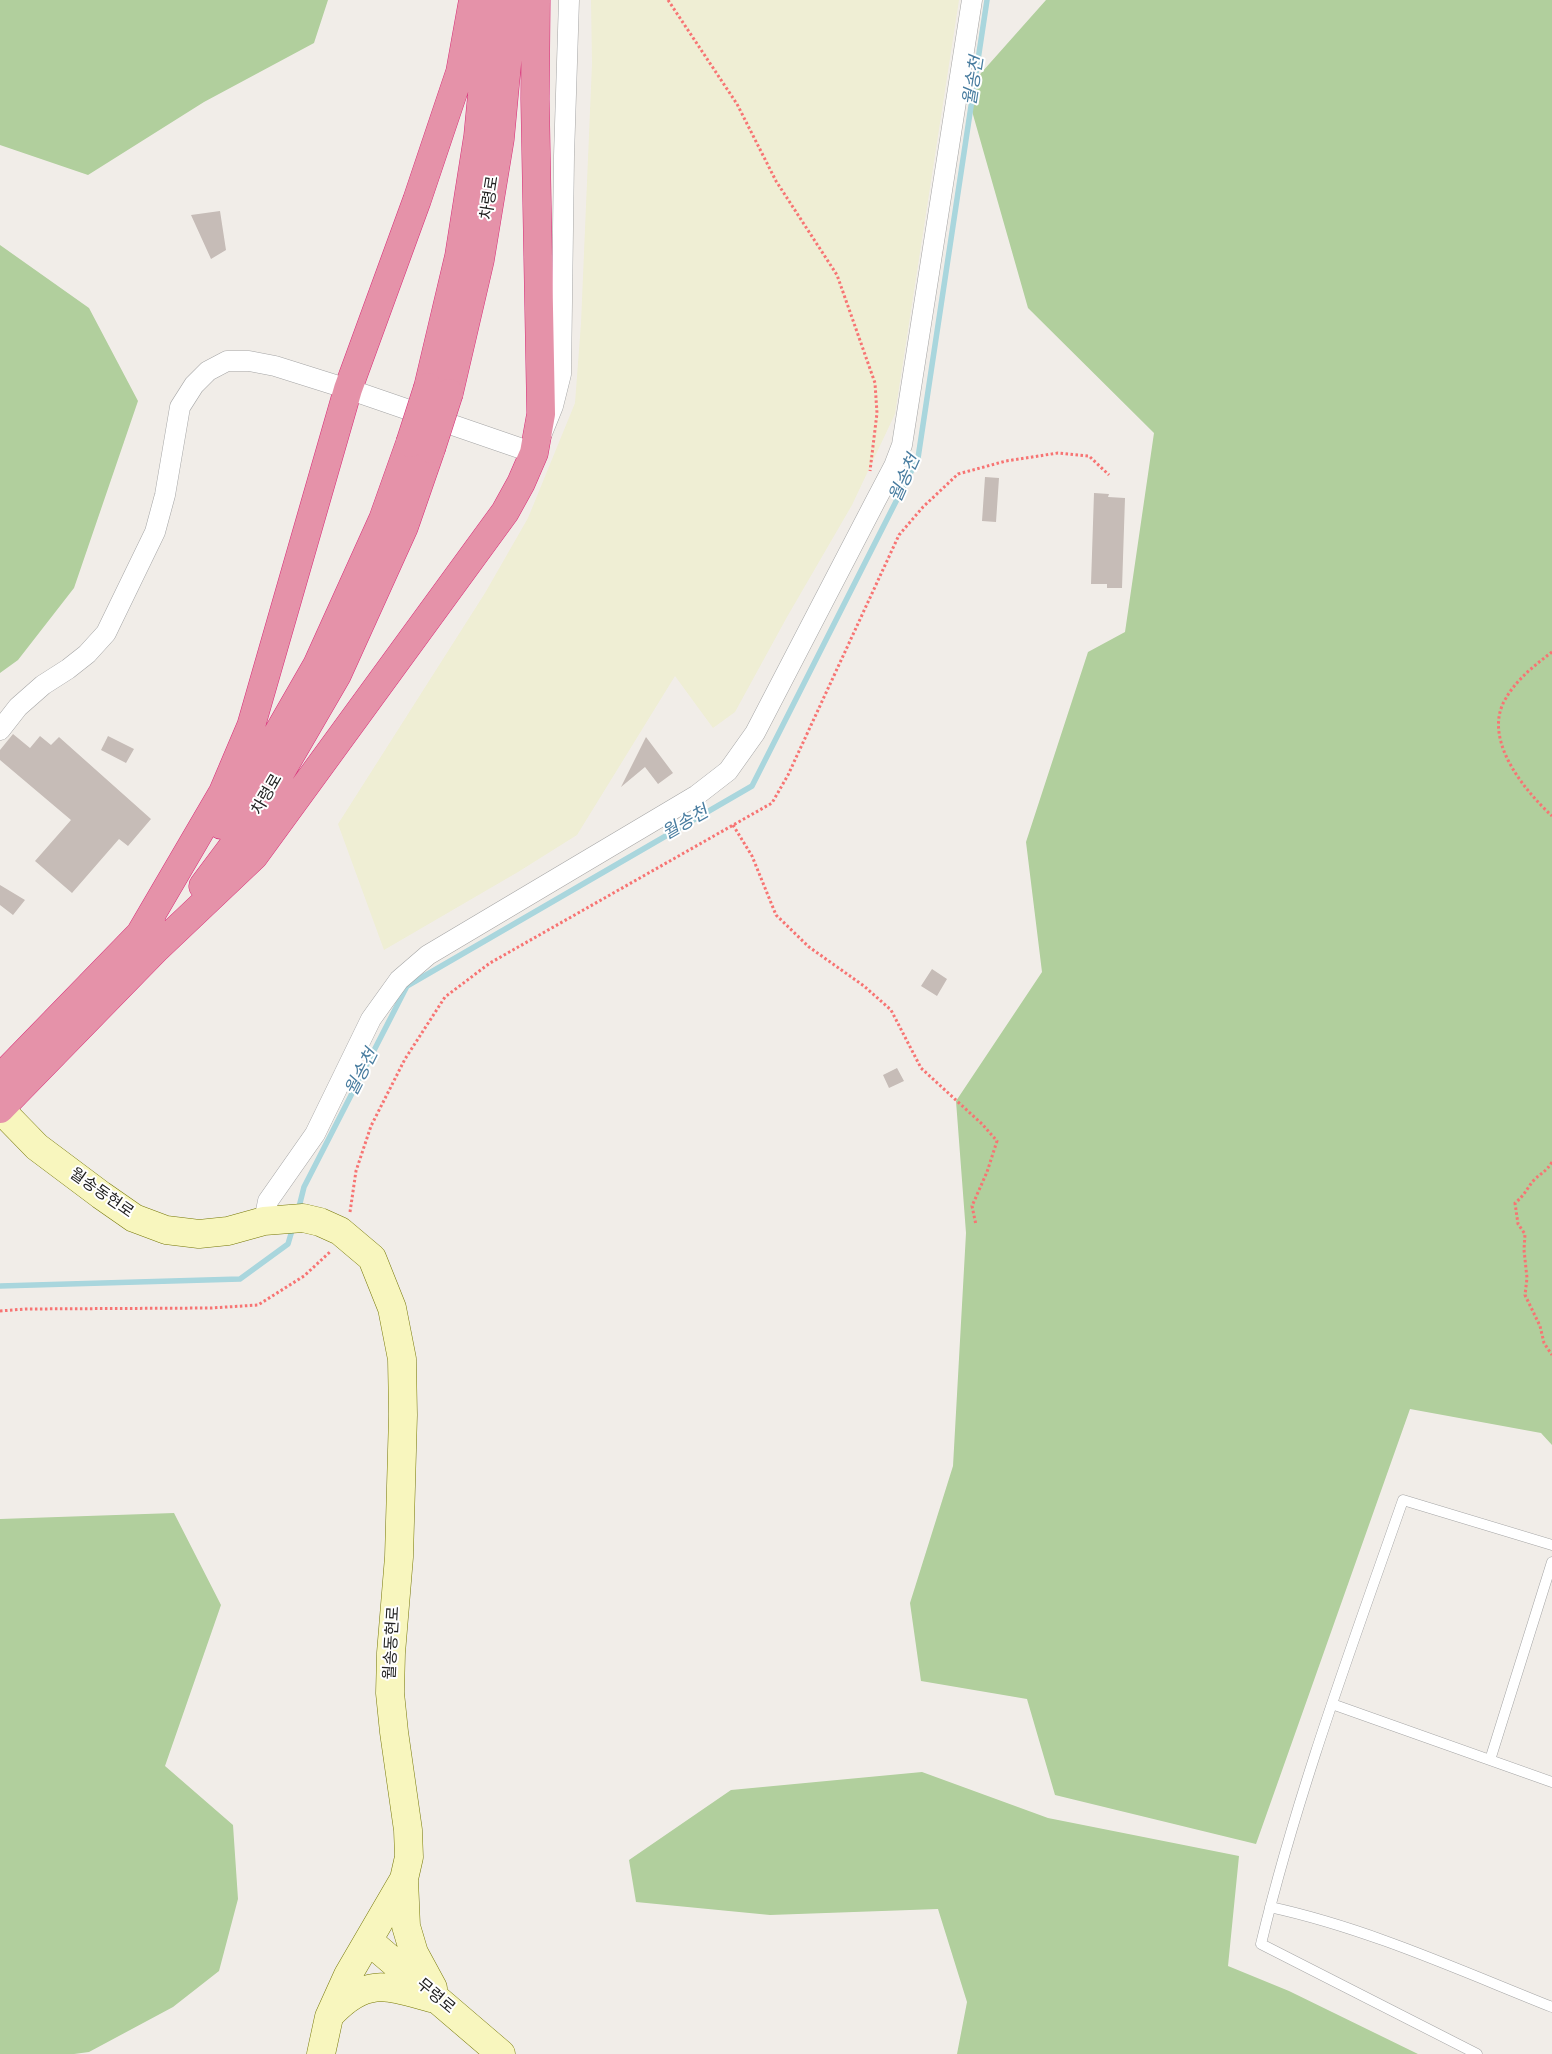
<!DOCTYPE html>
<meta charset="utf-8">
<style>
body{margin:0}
canvas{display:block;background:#f1ede8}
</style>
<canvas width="1552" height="2054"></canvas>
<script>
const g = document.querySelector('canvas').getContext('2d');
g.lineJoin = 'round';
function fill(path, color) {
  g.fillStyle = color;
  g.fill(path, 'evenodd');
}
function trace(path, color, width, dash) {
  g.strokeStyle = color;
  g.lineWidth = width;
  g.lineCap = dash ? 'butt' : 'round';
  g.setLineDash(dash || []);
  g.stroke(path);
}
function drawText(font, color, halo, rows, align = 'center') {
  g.font = font + ' "Source Sans 3","Noto Sans KR",sans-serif';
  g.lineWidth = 4;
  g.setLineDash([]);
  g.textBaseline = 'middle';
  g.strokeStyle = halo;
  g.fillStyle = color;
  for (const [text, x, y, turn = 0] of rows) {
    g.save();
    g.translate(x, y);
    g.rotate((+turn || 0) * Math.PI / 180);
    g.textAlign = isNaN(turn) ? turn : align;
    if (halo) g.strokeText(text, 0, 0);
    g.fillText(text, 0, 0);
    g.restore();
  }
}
const farmland = new Path2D(`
 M591,0H959L895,414L852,505L787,617L735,712L713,728L675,676L577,835L518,872L384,950L338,824L485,593L528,518L575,403L581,323L592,64Z`);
const forest = new Path2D(`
 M0,0H328L314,43L204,102L88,175L0,145Z
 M1046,0H1552V1445L1541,1433L1410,1409L1256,1844L1055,1795L1027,1699L921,1681L910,1603L953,1466L966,1233L956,1101L1042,972L1026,842L1088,652L1125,632L1154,433L1028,308L966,90Z
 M0,245L89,308L138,401L74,588L18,660L0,673Z
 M174,1513L221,1605L165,1766L233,1825L238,1899L219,1971L173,2007L89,2052L74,2054H0V1519Z
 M922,1772L1048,1818L1239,1856L1228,1966L1289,1991L1418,2054H957L967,2002L938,1909L770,1915L636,1902L629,1860L731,1790Z`);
const stream = new Path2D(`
 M298,1211L304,1187L407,986L752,786L918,458L987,0
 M0,1286L240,1279L288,1244L293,1227`);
const building = new Path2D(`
 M220,211L226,250L211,259L191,215Z
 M985,477L999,478L996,522L982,521Z
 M1094,493L1109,494L1108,497L1125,498L1122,588H1107V584H1091Z
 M13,734L30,748L40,736L51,745L59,737L151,819L128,846L119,839L72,893L35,861L71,820L0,760V750Z
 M108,736L134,749L126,763L101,750Z
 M646,737L673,773L658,784L645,767L621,787Z
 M0,885L25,900L13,915L0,905Z
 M932,969L947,979L937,996L921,986Z
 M897,1068L904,1081L889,1088L883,1075Z`);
const path = new Path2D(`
 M668,0L737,104L776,181L837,275L875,383L877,413L870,471
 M1552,652C1535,665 1517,679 1506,698C1481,738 1524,790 1552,816
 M733,825L752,856L776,915L809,947L864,986L891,1010L921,1068L982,1124L997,1141L987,1172L972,1206L976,1225
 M1552,1162C1546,1172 1541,1173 1534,1180C1527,1188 1525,1195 1515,1203L1518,1224L1525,1234L1524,1250L1527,1278L1525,1295L1540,1326L1544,1343L1552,1355
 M350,1212L356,1171L371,1126L405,1059L445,997L490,963L772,803L788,775L899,535L923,507L958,474L1006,461L1058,453L1089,456L1109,475
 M0,1311L25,1309L211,1308L258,1305L304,1276L331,1251`);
const lane = new Path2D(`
 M1332,1704L1552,1782
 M1490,1760L1552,1562
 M1270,1907C1367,1928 1459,1970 1552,2007
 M1477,2054L1261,1944C1297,1793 1352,1646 1403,1500L1552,1545`);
const street = new Path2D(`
 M0,730L18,707L43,685L68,669L87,654L106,633L155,532L165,495L180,407L194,385L208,371L227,361H249L275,366L348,389L534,453L553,406L561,374L564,156L569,0
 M264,1221L268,1201L315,1134L371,1019L399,980L428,955L697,795L728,771L755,733L875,502L894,466L902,445L972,0`);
const secondary = new Path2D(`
 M0,1109L37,1147L101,1195L134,1218L166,1230L199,1234L228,1231L264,1221L303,1218L320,1222L340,1231L372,1258L392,1308L402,1359L403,1415L399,1557L391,1653L390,1693L394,1732L408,1830L409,1857L404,1879L348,1975L329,2017L321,2054
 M404,1879L406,1926L414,1953L433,1988
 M369,1941L501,2054
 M333,2012C367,1977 388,1986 431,1998`);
const highway = new Path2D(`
 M428,387L459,256L478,136L491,0
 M449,393L480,260L500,139L513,0
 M221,825L236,806L317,665L383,519L410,443
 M203,886L254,818L337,675L404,527L431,449
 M140,934L223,792L251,726L348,389L417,200L460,72L473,0
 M157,948L254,856L505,512L521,483L534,453L541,414L535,99L536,0
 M0,1078L140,934L151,920
 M0,1109L157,948L167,935`);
const highwayBridge = new Path2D(`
 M410,443L428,387
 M431,449L449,393`);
const streetNames = [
 ["차령로",491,198,-81],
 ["차령로",268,795,-60],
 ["월송동현로",101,1194,35],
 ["월송동현로",393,1643,-87],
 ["무령로",435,1997,40]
];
const waterNames = [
 ["월송천",975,81,-81],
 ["월송천",906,479,-66],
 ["월송천",686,824,-30],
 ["월송천",363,1073,-63]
];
fill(farmland, '#efeed4');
fill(forest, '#b1cf9d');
trace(stream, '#a9d6dd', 5.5);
fill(building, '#c6bcb7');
trace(lane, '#a5a5a5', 11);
trace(street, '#a5a5a5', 21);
trace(secondary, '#767808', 29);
trace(highway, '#d72c77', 29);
trace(path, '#f77473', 3, [2.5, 2.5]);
trace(lane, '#fff', 10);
trace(street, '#fff', 20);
trace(secondary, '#f8f6be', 28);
trace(highway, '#e592a9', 28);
trace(highwayBridge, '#d72c77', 29, []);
trace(highwayBridge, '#e592a9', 28);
drawText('16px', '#212121', '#fff', streetNames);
drawText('italic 18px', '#487c9f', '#fff', waterNames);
</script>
